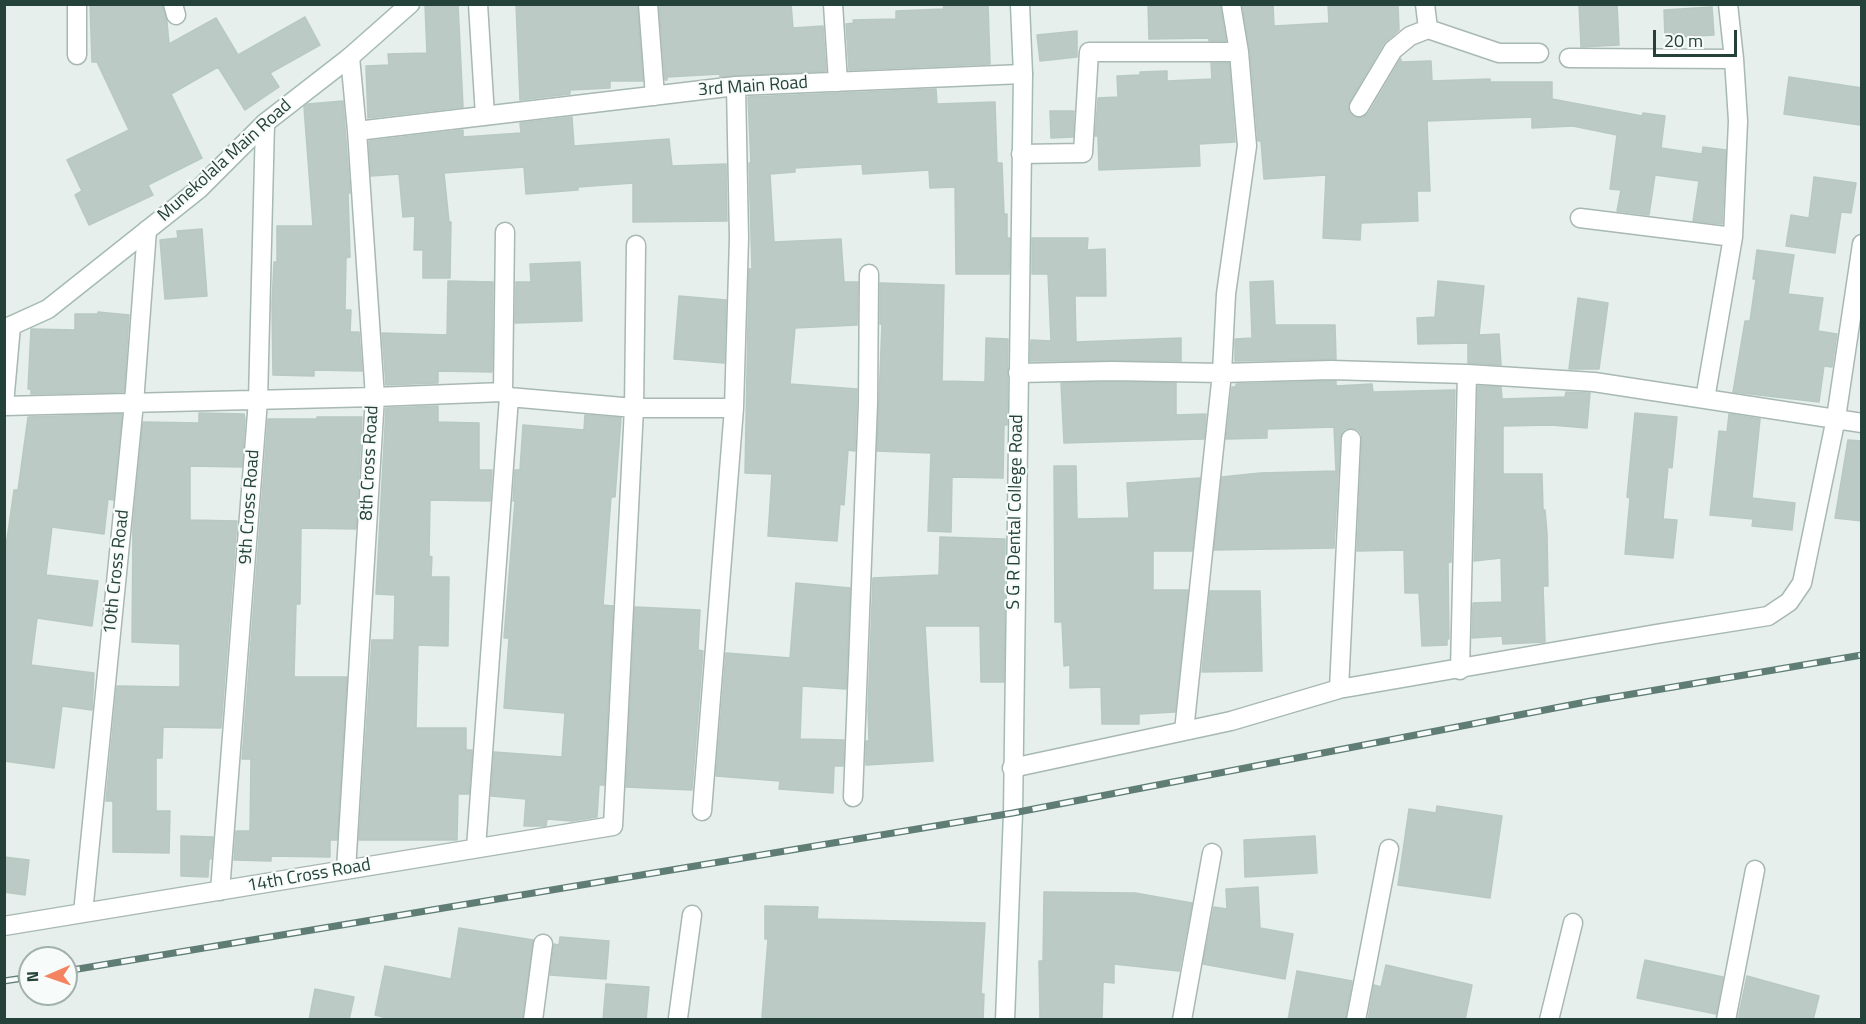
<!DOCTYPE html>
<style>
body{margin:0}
#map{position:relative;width:1866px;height:1024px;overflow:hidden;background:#e6efeb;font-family:"Titillium Web",sans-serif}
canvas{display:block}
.frame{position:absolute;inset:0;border:6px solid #24423a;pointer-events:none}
.north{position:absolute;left:18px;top:946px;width:60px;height:60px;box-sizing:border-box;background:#f7fbf9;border:2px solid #a3b1ad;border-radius:50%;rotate:268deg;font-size:16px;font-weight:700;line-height:24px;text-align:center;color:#24423a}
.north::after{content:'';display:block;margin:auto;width:21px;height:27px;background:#f4845f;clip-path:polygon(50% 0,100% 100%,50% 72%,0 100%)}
.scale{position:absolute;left:1653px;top:30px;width:84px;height:27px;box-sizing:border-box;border:3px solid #24423a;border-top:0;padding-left:8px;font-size:18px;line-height:21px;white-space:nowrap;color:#24423a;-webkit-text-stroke:4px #f7fbf9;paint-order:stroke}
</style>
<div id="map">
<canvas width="1866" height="1024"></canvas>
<div class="frame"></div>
<div class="north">N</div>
<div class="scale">20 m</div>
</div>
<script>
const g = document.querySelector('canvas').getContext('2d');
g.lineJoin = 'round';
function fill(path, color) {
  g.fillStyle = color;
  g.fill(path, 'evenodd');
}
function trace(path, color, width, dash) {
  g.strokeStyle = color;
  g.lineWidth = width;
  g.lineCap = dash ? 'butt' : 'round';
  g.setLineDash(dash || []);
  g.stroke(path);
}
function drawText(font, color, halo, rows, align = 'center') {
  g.font = font + ' "Titillium Web",sans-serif';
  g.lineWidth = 4.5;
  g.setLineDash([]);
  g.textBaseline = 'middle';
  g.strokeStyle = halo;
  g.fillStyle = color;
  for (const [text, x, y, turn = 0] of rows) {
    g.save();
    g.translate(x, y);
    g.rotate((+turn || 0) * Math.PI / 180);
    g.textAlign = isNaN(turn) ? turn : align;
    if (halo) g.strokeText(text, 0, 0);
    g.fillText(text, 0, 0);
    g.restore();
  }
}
const building = new Path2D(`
 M90,4H162L167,22L169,44L216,18L238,55L305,17L320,45L270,73L279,87L245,110L218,67L171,94L202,158L148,185L153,195L89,225L75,195L82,191L67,160L129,130L97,62H92Z
 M425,4H458L463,107L368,118L366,66L389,65L388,54L427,53Z
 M516,4H637L643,81H610V88L570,90V94L520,100Z
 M659,4H791L793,28L823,26L826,71L720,77V74L667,77V80H665Z
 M943,4H988L990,64L849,70L846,24L854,23L853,20L896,19V11L944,9Z
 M1148,4H1220L1226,41H1209V38L1149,39Z
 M1242,4H1273L1274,26L1329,23L1328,4H1398L1399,30L1383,44L1349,102V112L1358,118L1364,117L1369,113L1401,59V62L1431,61L1432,81L1490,79V82H1552V99L1642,116L1643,113L1665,116L1661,148L1702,154L1703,147L1726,150L1722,224L1693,221L1699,181L1655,175L1649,215L1617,211L1621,190L1610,189L1617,135L1573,126L1532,128V117L1427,121L1430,191H1417L1418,221L1361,223L1360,240L1323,238L1326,175L1264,179L1261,141H1258L1250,51Z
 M1579,4H1617L1619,45L1581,47Z
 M1712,7L1714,35L1665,38L1664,10Z
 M1077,31V57L1040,61L1037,35Z
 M1211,63H1229L1235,142L1199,144L1200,166L1099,170L1098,136H1095L1098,98L1118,97L1117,76L1140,75V72L1167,71V81L1212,79Z
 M1789,77L1862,88L1860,125L1784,114Z
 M936,89L937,104L995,102L997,163H1002L1004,214H1007V238H1010L1009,274H956L955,187L930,188L929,170L863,174L862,164L795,168V172L770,174L774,242L841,239L844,282H858L857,325L795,328L790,384L857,389L855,451L848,450L844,505L840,504L837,541L768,536L772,474L745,473L749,269H752L749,163H751L748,97Z
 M343,101L350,193H348L350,257L346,258L345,310H351L350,332H359L362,371L314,370V376L273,375L272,304L274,262H277V226H313L304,107L308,104Z
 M1050,111H1074L1073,137L1051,138Z
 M572,117L574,146L669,139L672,166L726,164L727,221L633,222V183L578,187V190L526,194L524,167L444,173L449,222H451L450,278H423V250H414L415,216L403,217L399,174L371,176L369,141L463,130V137L521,133L520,123Z
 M1814,177L1856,183L1851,213L1841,212L1835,253L1786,246L1791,215L1809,218Z
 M202,229L207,296L165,299L160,240L178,238L177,231Z
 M1032,238H1088L1087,250L1105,249L1106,296H1075L1076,342L1181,338V361H1030L1031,340L1051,341L1048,274H1032Z
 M1757,250L1794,255L1788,294L1823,298L1818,331L1837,334L1832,367L1824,366L1819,402L1733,392L1745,321H1750L1756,279H1753Z
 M580,262L582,321L515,323L516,282H531L530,264Z
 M448,281L493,282L492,372L438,371V383L386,385L382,333L447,335Z
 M1273,281L1275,325H1335L1336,359L1235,361V339L1252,338L1250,282Z
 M1438,281L1484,286L1479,335L1499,334L1501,365L1468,363V343L1418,344L1417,318L1435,317Z
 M880,283L944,285L942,381L985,382L986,338L1008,339L1007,425H1004L1003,478L952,477L951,532L928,531L931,453L877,451L882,324H880Z
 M679,296L726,300L724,363L674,359Z
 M1578,298L1608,303L1599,369H1569Z
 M98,312L129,315L124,392L31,394V389H28L31,329L75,330V314H98Z
 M1331,381H1336V386L1372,384L1373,392L1455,390L1451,562L1448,563L1449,639H1447V645L1422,646L1419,593H1405L1404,550L1357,551L1362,440L1361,433L1357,429H1345L1340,438L1334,548L1214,550L1222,477L1260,473L1336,471L1334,427L1267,429V438L1226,439L1232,387H1236V384Z
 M1112,382L1176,383V415L1206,414L1204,439L1064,443L1061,383Z
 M1478,386L1501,387L1502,399L1565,397L1566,392L1590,393L1587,428L1551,425L1503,426V474H1542L1543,510H1545L1547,533L1548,586H1543L1545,642L1503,644L1502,636L1472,638L1473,603L1502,602L1501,558L1474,561Z
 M438,406V422L479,423V470H492L490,501L430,500L429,556L432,557L431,577H449L448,646L418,645L416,728H466V750H472L469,794H458L457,840H359L372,640H394L395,595L376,594L386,408Z
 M199,413L244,414L245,419L242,467L190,466V520L237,521L221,728L163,727L162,758H156V811H170L169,853L113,852V801H106L107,790L117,686L180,687V644L132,642L133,527L143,422L199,423Z
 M1635,413L1677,417L1672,468L1668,467L1663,519L1677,520L1673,558L1625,554L1630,498L1627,497Z
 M122,414L113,500L108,499L104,534L52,527L46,575L98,581L92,626L37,618L31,665L94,673L92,710L62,706L54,768L4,761V560L14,490H18L28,417Z
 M1729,414L1760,419L1752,498L1795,503L1792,530L1752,526L1753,519L1710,515L1719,431L1727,432Z
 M585,415L621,418L615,497H611L603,605L613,606L604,785H599L597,817L572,821L547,819L546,826H524L526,799L491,796L494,752L562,757L565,713L504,708L509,638H504L515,501H513L515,470H520L523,425L584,430Z
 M317,417H362L356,529L301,528L300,604H296L294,677H347L337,840H330V857L271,856V861L234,860L236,831H250L251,759H242L268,419H317Z
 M1848,440L1862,441V521L1835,518Z
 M1054,466H1076L1077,519L1129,518L1127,483L1200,478L1192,551H1153V590H1188L1175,712L1139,714V724H1102L1101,687L1070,688V665L1064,666L1062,622H1055Z
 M940,537L1005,539L1004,682H981L980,626H925L933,761L866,765V741H869L868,710L873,578L939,575Z
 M796,583L850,588L846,689L802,686L800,739L844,740L843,766H834L833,793L779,789L780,781L716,776L726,653L790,658Z
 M1210,591H1260L1262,671L1202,672Z
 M635,607L700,610L698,650L703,651L692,790L626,787Z
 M1437,806L1502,816L1490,898L1398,885L1409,809L1436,813Z
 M181,836L213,837L211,859H209L208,877L181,876Z
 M1315,836L1317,873L1245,877L1244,840Z
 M4,857L29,860L25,895L4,892Z
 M1258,887L1260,928L1293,934L1285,979L1203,964L1214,907L1227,909L1226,889Z
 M1044,892L1135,893L1192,903L1179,971L1114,964V983L1103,982L1102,1020H1040L1039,961H1043Z
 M765,906L818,907L817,919L985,923L981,994H984L983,1020H839L807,1017V1020H799L762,1017L768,939H765Z
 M459,928L533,940L522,1020H395L375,1015L385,966L451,979Z
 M560,937L609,941L606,979L550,975L554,944L559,945Z
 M1645,960L1723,977L1716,1014L1637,998Z
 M1386,965L1472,985L1465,1020H1368L1374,985L1381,987Z
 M1297,971L1352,981L1345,1020H1288Z
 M1747,976L1819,996L1813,1020L1738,1019Z
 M606,984L649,987L646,1020H603Z
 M315,989L354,997L349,1020H309Z`);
const street = new Path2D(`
 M77,4V55
 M173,4L176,15
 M478,4L485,116
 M648,4L655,96
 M833,4L838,82
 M1425,4L1428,29L1499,53H1539
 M1728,4L1734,59
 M1569,58L1734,59L1738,121L1733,237L1705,399
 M1359,107L1393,50L1410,36L1428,29
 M357,131L736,86L1023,74
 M1021,154L1083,153L1089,52H1239
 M1580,218L1733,237
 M1018,373L1112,371L1222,373L1331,370L1467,374L1594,382L1862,423
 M503,392L505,232
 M4,404L11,326
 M4,406L375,397L503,392L509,397L634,408H734
 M1460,670L1467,374
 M1339,689L1351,439
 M1184,731L1222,373L1226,294L1247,146L1239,52L1231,4
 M1012,768L1231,721L1339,689L1656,634L1768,616L1789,602L1802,583L1836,418L1862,244
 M853,797L868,403L869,274
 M702,811L734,408L739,238L736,86
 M476,848L509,397
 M346,870L375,397L357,131L350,57
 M220,891L258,400L265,123
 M83,913L134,403L147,230
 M4,926L613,826L634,408L636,245
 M678,1018L692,915
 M533,1020L543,944
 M1182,1020L1212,853
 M1356,1020L1389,849
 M1549,1020L1573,923
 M1726,1020L1755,870`);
const secondary = new Path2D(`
 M4,329L48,309L199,189L265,123L350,57L410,4
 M1005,1020L1013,813L1023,74L1020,4`);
const rail = new Path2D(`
 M66,971L1013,813L1591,701L1862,655
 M4,981L30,977`);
const streetNames = [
 ["3rd Main Road",753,87,-4],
 ["Munekolala Main Road",225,161,-42],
 ["8th Cross Road",370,463,-87],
 ["9th Cross Road",250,507,-86],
 ["S G R Dental College Road",1016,512,-89],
 ["10th Cross Road",117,572,-84],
 ["14th Cross Road",309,876,-10]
];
fill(building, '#bbcac4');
trace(building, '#b8c9c2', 1.5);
trace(street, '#a8b8b2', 21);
trace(secondary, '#a4bbb3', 21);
trace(street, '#fff', 18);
trace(secondary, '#fff', 18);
trace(rail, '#5f7d75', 7);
trace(rail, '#f7fbf9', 4.5, [14]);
drawText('18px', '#24423a', '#f7fbf9', streetNames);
</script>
